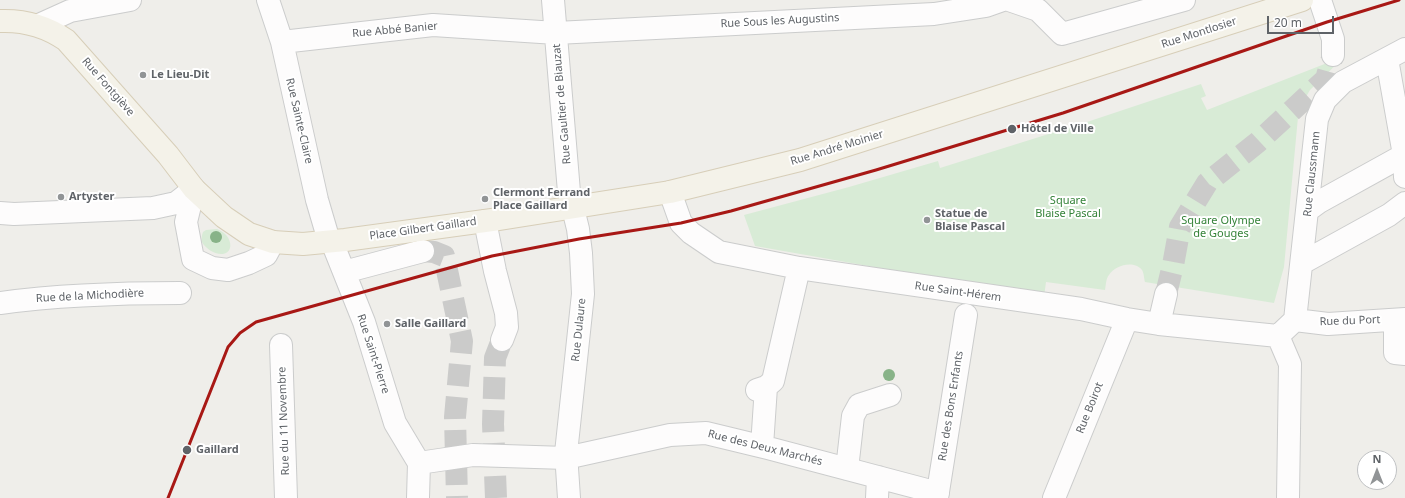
<!DOCTYPE html>
<meta charset="utf-8">
<style>
body{margin:0}
#map{position:relative;width:1405px;height:498px;overflow:hidden;background:#efeeea;font-family:"Noto Sans",sans-serif}
canvas{display:block}
.north{position:absolute;left:1357px;top:450px;width:40px;height:40px;box-sizing:border-box;background:#fff;border:1px solid #bfc1c3;border-radius:50%;rotate:0deg;font-size:11px;font-weight:700;line-height:16px;text-align:center;color:#5f6368}
.north::after{content:'';display:block;margin:auto;width:14px;height:18px;background:#919496;clip-path:polygon(50% 0,100% 100%,50% 72%,0 100%)}
.scale{position:absolute;left:1267px;top:16px;width:67px;height:18px;box-sizing:border-box;border:2px solid #5f6368;border-top:0;padding-left:5px;font-size:12px;line-height:14px;white-space:nowrap;color:#5f6368;-webkit-text-stroke:3px #fff;paint-order:stroke}
</style>
<div id="map">
<canvas width="1405" height="498"></canvas>
<div class="north">N</div>
<div class="scale">20 m</div>
</div>
<script>
const g = document.querySelector('canvas').getContext('2d');
g.lineJoin = 'round';
function fill(path, color) {
  g.fillStyle = color;
  g.fill(path, 'evenodd');
}
function trace(path, color, width, dash) {
  g.strokeStyle = color;
  g.lineWidth = width;
  g.lineCap = dash ? 'butt' : 'round';
  g.setLineDash(dash || []);
  g.stroke(path);
}
function drawText(font, color, halo, rows, align = 'center') {
  g.font = font + ' "Noto Sans",sans-serif';
  g.lineWidth = 4;
  g.setLineDash([]);
  g.textBaseline = 'middle';
  g.strokeStyle = halo;
  g.fillStyle = color;
  for (const [text, x, y, turn = 0] of rows) {
    g.save();
    g.translate(x, y);
    g.rotate((+turn || 0) * Math.PI / 180);
    g.textAlign = isNaN(turn) ? turn : align;
    if (halo) g.strokeText(text, 0, 0);
    g.fillText(text, 0, 0);
    g.restore();
  }
}
const green = new Path2D(`
 M1345,56L1310,90L1303,102L1298,117L1284,267L1274,303L1145,282C1144,279 1144,273 1142,270C1134,260 1115,265 1109,275C1106,278 1106,285 1105,290L1046,282L1044,297L755,246L744,215L849,187L938,161L940,168L1087,122L1201,84L1206,96L1201,98L1207,110Z
 M217,229C220,230 223,232 225,234C231,239 234,252 223,254C215,255 205,248 202,242C201,238 202,235 203,232L206,230Z`);
const minorTunnel = new Path2D(`
 M423,251L434,252L444,256L462,341L455,417L457,498
 M1166,294L1173,265L1180,227L1207,183L1258,142L1326,79L1333,55
 M496,498L493,424L495,358L502,340`);
const minor = new Path2D(`
 M268,0L282,42L317,200L327,234L332,242L364,322L395,423L419,463
 M553,0L569,192L578,229L581,253L583,294L566,453L569,498
 M1009,0L1038,10L1062,34L1184,0
 M1320,0L1333,39V55
 M39,25L70,11L130,0
 M282,42L433,25L556,33L934,14L986,6L1003,0
 M1404,155L1405,177
 M194,189L186,222L193,259L212,268L228,270L249,263L266,255L273,242
 M670,192L681,223L691,233L719,252L799,268L1081,309L1127,319L1159,324L1278,336
 M1308,210L1319,202L1404,155L1387,59
 M0,213L14,214L153,208L176,203L194,189
 M485,221L495,271L506,313L507,327L502,340
 M1302,263L1389,215L1405,203
 M344,272L423,251
 M0,303C59,295 120,293 180,293
 M1295,320L1328,324L1405,319
 M1395,320V353L1405,354
 M1159,324L1166,294
 M1278,336L1295,320L1317,119L1325,100L1343,82L1405,49
 M1278,336L1290,364L1288,498
 M281,345L286,498
 M757,390L766,387L773,381L799,268
 M762,446L766,387
 M419,463L473,455L566,458L670,435L706,433L768,448L938,493
 M847,469L853,416L859,405L890,395
 M418,498L419,463
 M877,498L878,477
 M937,498L966,315
 M1054,498L1127,319`);
const major = new Path2D(`
 M0,21C25,20 46,26 66,40L168,155L194,189L224,217L249,234L273,242L303,244L345,240L492,220L670,192L800,160L1302,0`);
const tram1 = new Path2D(`
 M168,498L228,347L240,333L256,322L492,256L579,239L681,223L731,211L876,170L1063,113L1327,22L1399,0`);
const trees = [
 [216,237],
 [889,375]
];
const markers = [
 [143,75,4,"#919496"],
 [1012,129,5,"#5f6368"],
 [61,197,4,"#919496"],
 [485,199,4,"#919496"],
 [927,220,4,"#919496"],
 [387,324,4,"#919496"],
 [187,450,5,"#5f6368"]
];
const streetNames = [
 ["Rue Sous les Augustins",780,21,-3],
 ["Rue Abbé Banier",395,30,-5],
 ["Rue Montlosier",1199,33,-18],
 ["Rue Fontgiève",108,87,49],
 ["Rue Gaultier de Biauzat",562,104,-95],
 ["Rue Sainte-Claire",299,121,77],
 ["Rue André Moinier",837,148,-17],
 ["Rue Claussmann",1312,174,-84],
 ["Place Gilbert Gaillard",423,229,-8],
 ["Rue Saint-Hérem",958,292,8],
 ["Rue de la Michodière",90,296,-3],
 ["Rue du Port",1350,321,-2],
 ["Rue Dulaure",579,330,-84],
 ["Rue Saint-Pierre",373,354,72],
 ["Rue des Bons Enfants",951,406,-81],
 ["Rue Boirot",1090,408,-68],
 ["Rue du 11 Novembre",284,421,-92],
 ["Rue des Deux Marchés",765,448,14]
];
const poiNames = [
 ["Le Lieu-Dit",151,75],
 ["Clermont Ferrand",493,193],
 ["Place Gaillard",493,206],
 ["Artyster",69,197],
 ["Statue de",935,214],
 ["Blaise Pascal",935,227],
 ["Salle Gaillard",395,324]
];
const stopNames = [
 ["Hôtel de Ville",1021,129],
 ["Gaillard",196,450]
];
const parkNames = [
 ["Square",1068,201],
 ["Blaise Pascal",1068,214],
 ["Square Olympe",1221,221],
 ["de Gouges",1221,234]
];
fill(green, '#d8ebd6');
trace(minorTunnel, '#cbcbca', 22, [22, 11]);
trace(minor, '#cbcccc', 24);
trace(major, '#d7ceb8', 24);
trace(minor, '#fdfcfc', 22);
trace(major, '#f4f2e9', 22);
trace(tram1, '#a81815', 3);
g.fillStyle = '#88b388';
for (const [x, y] of trees) {
  g.beginPath();
  g.arc(x, y, 6, 0, 2 * Math.PI);
  g.fill();
}
for (const [x, y, r, color] of markers) {
  const dot = new Path2D();
  dot.arc(x, y, r, 0, 2 * Math.PI);
  g.fillStyle = color;
  g.fill(dot);
  trace(dot, '#fff', 1.5);
}
drawText('11px', '#5f6368', '#fff', streetNames);
drawText('bold 11px', '#5f6368', '#fff', poiNames, 'left');
drawText('bold 11px', '#5f6368', '#fff', stopNames, 'left');
drawText('11px', '#348238', '#fff', parkNames);
</script>
